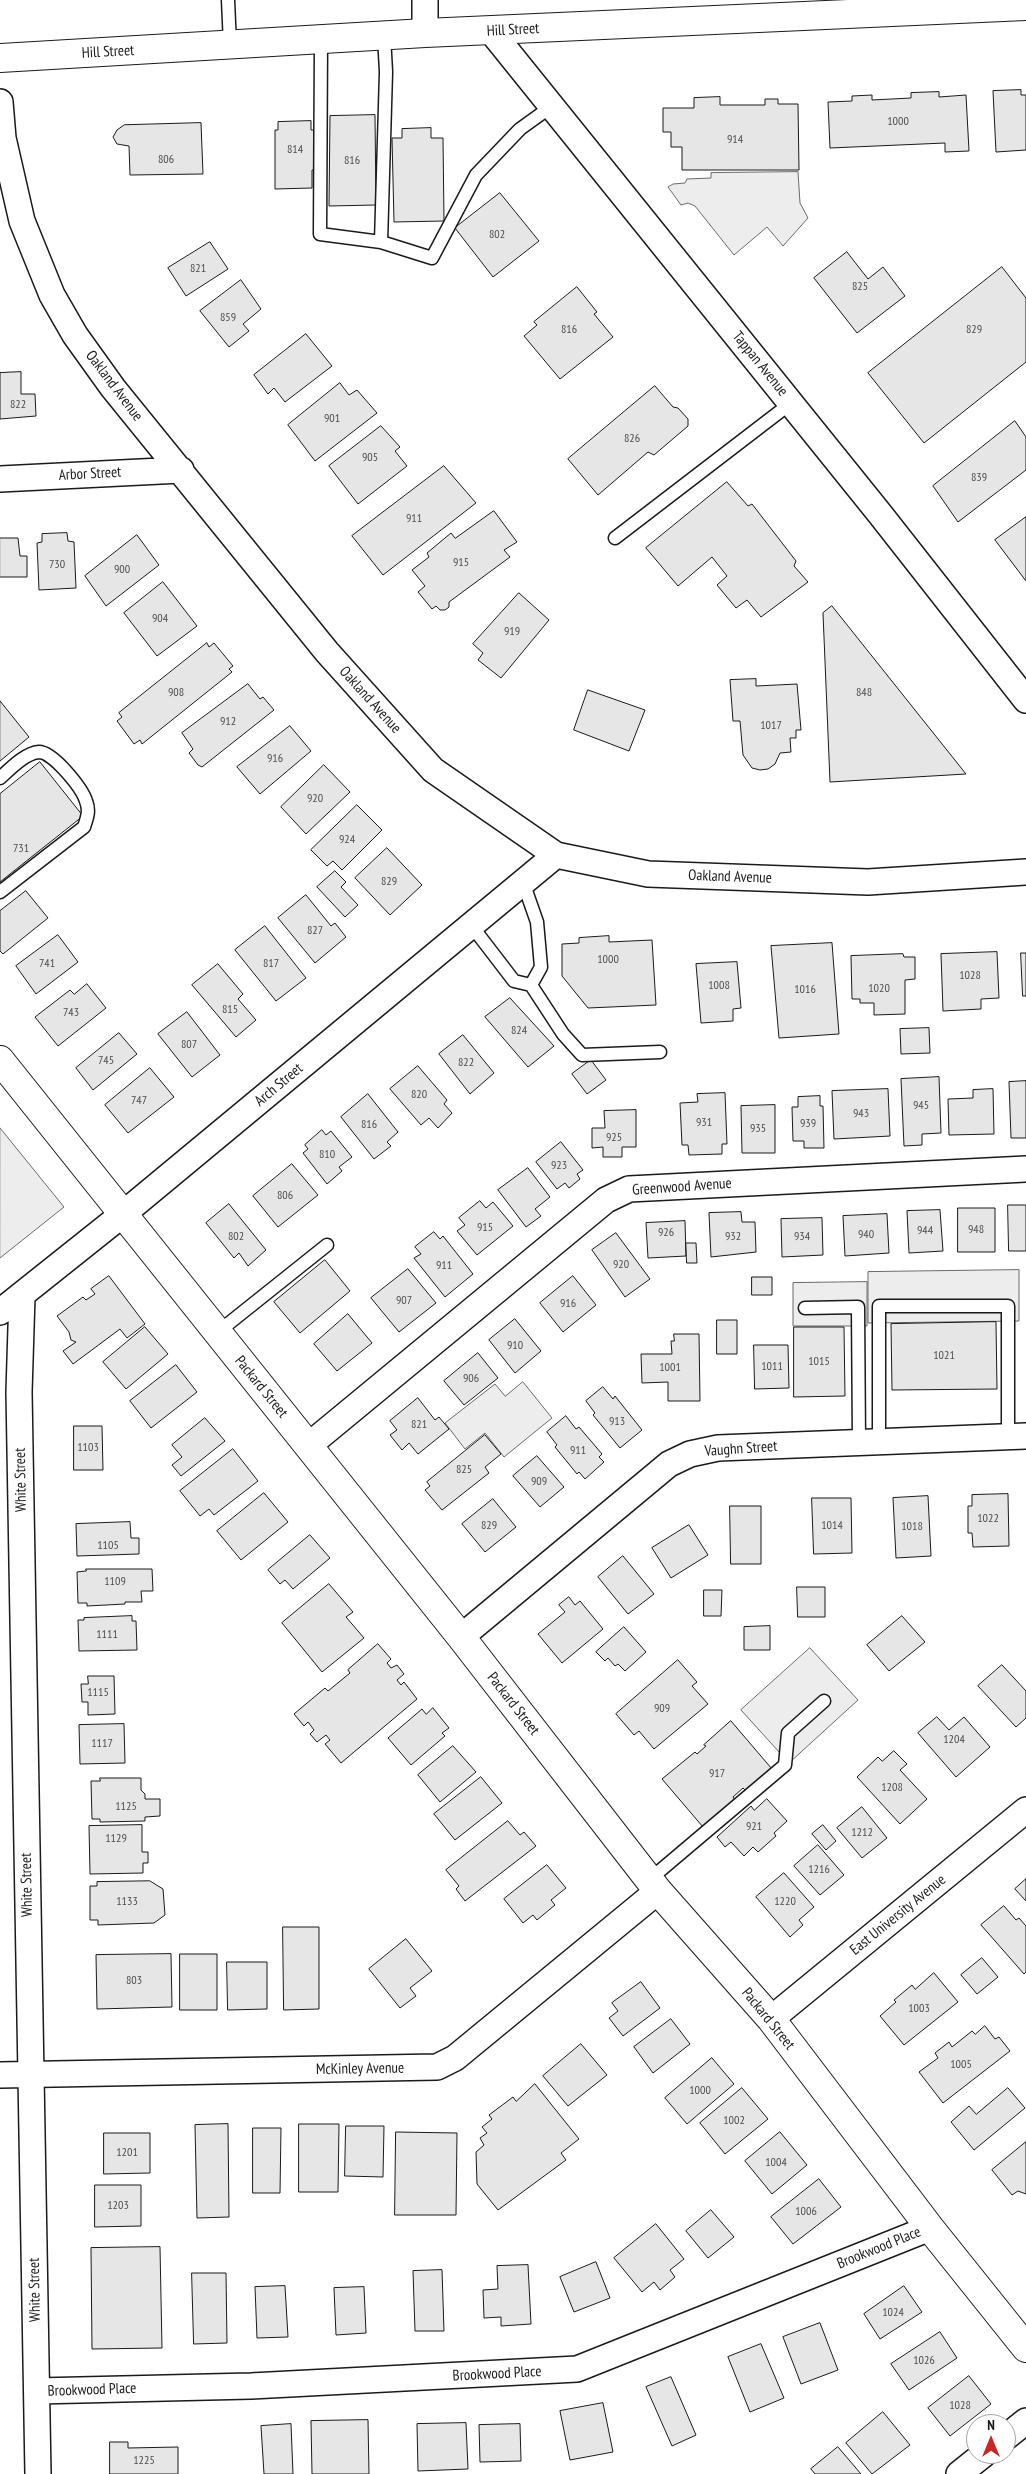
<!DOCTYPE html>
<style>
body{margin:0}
#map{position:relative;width:1026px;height:2474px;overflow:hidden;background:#fff;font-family:"PT Sans Narrow",sans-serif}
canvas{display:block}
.north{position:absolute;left:966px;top:2414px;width:50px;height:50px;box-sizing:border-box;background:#fff;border:1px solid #a3a3a3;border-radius:50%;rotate:0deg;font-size:14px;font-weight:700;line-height:20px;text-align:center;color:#1a1a1a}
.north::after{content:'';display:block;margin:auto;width:18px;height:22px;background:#c62828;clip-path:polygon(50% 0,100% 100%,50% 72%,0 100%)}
</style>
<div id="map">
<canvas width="1026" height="2474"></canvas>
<div class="north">N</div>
</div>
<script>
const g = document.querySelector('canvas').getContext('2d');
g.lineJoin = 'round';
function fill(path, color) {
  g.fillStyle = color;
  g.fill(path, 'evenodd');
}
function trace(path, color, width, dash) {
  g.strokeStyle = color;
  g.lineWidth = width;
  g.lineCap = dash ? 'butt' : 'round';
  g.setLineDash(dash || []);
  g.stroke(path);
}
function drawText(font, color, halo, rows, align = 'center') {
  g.font = font + ' "PT Sans Narrow",sans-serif';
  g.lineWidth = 4;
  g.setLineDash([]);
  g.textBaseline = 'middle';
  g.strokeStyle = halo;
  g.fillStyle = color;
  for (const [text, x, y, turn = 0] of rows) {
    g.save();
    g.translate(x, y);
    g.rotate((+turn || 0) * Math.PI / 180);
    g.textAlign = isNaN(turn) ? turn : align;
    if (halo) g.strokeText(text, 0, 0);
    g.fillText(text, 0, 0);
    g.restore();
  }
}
const built = new Path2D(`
 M798,172L800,203L808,218L783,246L767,227L734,255L695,206L688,203L681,205L668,187L673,184L685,183L687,179L711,178V173Z
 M0,1128L64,1207L0,1258Z
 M1019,1270V1321L868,1323V1272Z
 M867,1282V1326H793V1283Z
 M523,1382L552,1418L504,1457L485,1433L465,1449L445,1423L495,1384L505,1396Z
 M810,1648L858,1700L789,1763L741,1710Z`);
const building = new Path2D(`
 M1021,90V95H1026V150L996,152L993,91Z
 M939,92V97L966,95L969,151L945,152V143L830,148L828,102L852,101V96L872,95V100L911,98V93Z
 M720,97V105H765V99H778V104H798L799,170H682V147H671V132H663V108H694V98Z
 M375,115L376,205L329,206L330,116Z
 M311,121V130H315V170H312V188L275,189V130H278V122Z
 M201,123L203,174L130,175L129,146L117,144L113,137L117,130L124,125Z
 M431,128V138H443L444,221L394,222L392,138H402V129Z
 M500,193L539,241L493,277L455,228Z
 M210,242L228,269L186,296L168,268Z
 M847,252L868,279L883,267L905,296L857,333L814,278Z
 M1002,267L1026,298V362L924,443L868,373Z
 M241,280L261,309L243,324L249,331L229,347L200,311Z
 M577,287L597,312L594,314L613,337L560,379L524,336L537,325L534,322Z
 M306,334L332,366L285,402L274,388L268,394L254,375Z
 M21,372V394H35L36,416L0,419V373Z
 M340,383L349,395L357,390L377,413L315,461L288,425Z
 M655,386L673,407L678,408L688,419V426L654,455L648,452L598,495L568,459Z
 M1015,421L1026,437V470L958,522L933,486Z
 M381,426L400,447L395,451L407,466L358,504L329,466Z
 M444,466L476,503L383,575L352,536Z
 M727,482L748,506L752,504L796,561L794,566L808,582L761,617L747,600L736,608L717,585L727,576L712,557L678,586L646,548Z
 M494,511L517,542L504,550L510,557L449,602V607L445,610H440L436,606L432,609L418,592L425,586L412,570L429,557L427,553L451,533L455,538Z
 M1026,517V581L995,540Z
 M67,533L68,541L74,542L76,588L39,590L37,543L42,542V534Z
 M137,535L159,565L106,606L85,576Z
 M0,538H18L20,556H27V577H0Z
 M163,582L197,626L157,656L124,613Z
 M519,593L549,620L501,678L478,660L483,653L473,644Z
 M832,606L966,774L830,782L823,613Z
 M207,643L209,647L214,643L233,666L229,669L232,672L142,744L140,740L134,744L117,721L122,717L119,713Z
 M756,679V686L797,684L801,730H796V738H790L791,752L780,753L775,764L768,769L760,770L752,768L743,755L740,721H733L730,680Z
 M248,684L260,699L263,697L274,710L207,763L202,767L198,765L189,753L193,749L182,733Z
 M588,690L645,710L629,751L574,730Z
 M0,701L29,737L0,761Z
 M290,726L311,751L260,794L237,767Z
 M40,762L83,816L0,882V794Z
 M324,765L350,792L306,834L281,807Z
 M357,805L382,830L342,870L333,861L327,866L311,850Z
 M387,848L422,885L390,915L355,878Z
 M335,871L346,882L341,887L358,905L345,917L317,887Z
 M26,891L48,918L3,954L0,951V911Z
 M306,895L331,926L335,923L346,937L315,963L278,918Z
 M265,926L306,978L276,1001L235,950Z
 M58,935L78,962L36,994L16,966Z
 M609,936V942L652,940L656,1005L588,1008L562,976V944L579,943V938Z
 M832,943L839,1034L779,1038L771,946Z
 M997,952L999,998L981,999V1009L943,1011L941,954Z
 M1021,953H1026V996H1023Z
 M903,954L904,957H915V979L905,980V1014L874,1015V1003H860V999H852L851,956Z
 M737,962L741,1008L733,1009V1021L701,1023L696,964Z
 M218,964L243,994L238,999L256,1020L236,1037L192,985Z
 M87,984L106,1008L58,1046L35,1017L70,990L74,994Z
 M510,998L554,1046L528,1067L485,1017Z
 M187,1012L220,1055L192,1077L158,1034Z
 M929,1028L930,1053L901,1054L900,1029Z
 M119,1033L137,1054L93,1090L76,1068Z
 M463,1035L494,1073L470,1094L439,1054Z
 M591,1060L606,1080L587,1094L572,1074Z
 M418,1066L447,1100L444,1104L452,1113L438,1128L429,1118L421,1125L390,1089Z
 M150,1068L174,1097L128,1133L105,1105Z
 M939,1077L941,1133L922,1134V1145L904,1146L901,1079Z
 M1026,1081V1138H1011L1009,1082Z
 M888,1089L890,1136L834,1139L832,1091Z
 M993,1089L994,1134L949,1135L948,1099L973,1098V1090Z
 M725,1093L727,1144H722V1154L689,1155L688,1145H682L680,1103L698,1102L697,1094Z
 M368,1094L398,1132L387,1142L391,1146L374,1159L341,1117Z
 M820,1096V1106H823L824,1148H804V1141H793L792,1107H798V1097Z
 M775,1105V1153H742L741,1106Z
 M636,1110V1147H622V1157H603V1147L592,1148V1128H605L604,1111Z
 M322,1130L326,1135L331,1131L352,1157L339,1167L342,1171L327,1184L303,1153L308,1149L305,1145Z
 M561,1142L583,1170L577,1174L580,1179L569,1188L565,1183L557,1189L536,1162Z
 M292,1164L318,1195L278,1227L253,1196Z
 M528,1168L550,1197L535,1209L541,1216L526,1227L498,1190Z
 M480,1201L486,1208L493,1202L513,1226L477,1255L457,1231L465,1225L459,1218Z
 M229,1204L266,1250L248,1266L239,1253L234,1258L206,1223Z
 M1008,1205H1026V1251H1009Z
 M958,1208H995V1252H958Z
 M940,1210L943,1251L909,1253L907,1211Z
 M741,1212L742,1222H755L756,1252L711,1257L709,1213Z
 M887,1214L889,1253L845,1256L843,1216Z
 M822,1218L823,1255L782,1257L781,1219Z
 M685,1221L686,1256L648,1258L646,1223Z
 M434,1232L440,1239L443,1236L473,1274L445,1297L414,1258L421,1254L415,1247Z
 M616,1233L650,1279L625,1297L592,1250Z
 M686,1243H696L697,1263H687Z
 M325,1260L350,1291L300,1333L274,1302Z
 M408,1269L436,1303L399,1332L371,1298Z
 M109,1276L145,1324L127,1338L120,1329L73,1364L63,1351L76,1342L71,1340L69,1332L57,1316L83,1297L86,1300L95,1294L91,1289Z
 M573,1276L596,1305L563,1332L540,1303Z
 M752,1277H772V1295H752Z
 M348,1314L372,1343L337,1371L314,1344Z
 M515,1319L541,1351L515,1373L489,1340Z
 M717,1320H737V1354H717Z
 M996,1322L997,1389L892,1390L891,1324Z
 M145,1327L168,1354L126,1389L103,1362Z
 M794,1327H844L845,1396L794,1397Z
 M674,1334H699L700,1401H668V1382L642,1383L641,1354H672L671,1341H674Z
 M754,1345H788L789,1388L755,1389Z
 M478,1353L498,1378L464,1405L444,1381Z
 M176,1365L197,1392L151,1428L130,1401Z
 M603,1387L613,1399L615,1396L642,1430L620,1448L593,1415L595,1413L586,1401Z
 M418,1398L435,1420L439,1417L449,1429L418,1454L409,1443L402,1450L390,1435L397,1430L390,1421Z
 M566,1416L576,1429L579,1427L602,1454L599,1457L604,1462L585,1479L579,1472L577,1474L555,1447L557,1445L547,1432Z
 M205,1418L225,1441L181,1476L172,1465L182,1457L172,1445Z
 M74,1426H102L103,1470H74Z
 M485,1435L501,1454L485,1467L489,1473L442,1510L425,1490L430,1486L427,1482Z
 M233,1449L258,1481L214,1515L209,1509L200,1516L180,1491Z
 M537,1456L564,1487L540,1507L513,1476Z
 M264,1493L288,1522L241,1560L217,1531Z
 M1008,1494L1009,1546L973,1547L972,1533H968V1506H972V1495Z
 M928,1496L931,1556L896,1558L893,1498Z
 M812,1498H851L852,1553L814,1554Z
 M493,1499L516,1527L485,1552L462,1524Z
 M730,1506H761V1564H731Z
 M130,1522L131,1538H139V1554L77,1556L76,1524Z
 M689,1525L708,1555L671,1578L652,1548Z
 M310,1535L330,1558L293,1589L285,1580L280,1584L268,1570Z
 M623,1556L654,1594L628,1614L598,1577Z
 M86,1569H152L153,1591H141L142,1602H125V1604L87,1606V1603H78L77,1572L86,1571Z
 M329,1584L353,1612L346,1617L364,1638L322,1672L282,1623Z
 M797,1587H825V1617H798Z
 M704,1590H722L721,1616H704Z
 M569,1597L575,1605L580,1601L603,1629L562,1663L538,1634L565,1612L559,1605Z
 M132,1616V1621H136L137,1650L79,1651L78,1620H84V1618Z
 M902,1616L925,1642L889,1671L867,1645Z
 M770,1626V1650H744V1627Z
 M624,1627L646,1652L625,1671L618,1664L615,1666L608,1658L605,1661L596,1652Z
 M378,1644L391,1659L387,1663L391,1668L397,1665L404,1674L397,1680L401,1685L404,1682L417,1699L341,1763L325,1744L330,1740L326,1735L317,1742L310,1734L314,1730L308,1722L304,1726L294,1714L325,1688L328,1691L350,1673L348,1670Z
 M678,1660L697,1682L692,1686L708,1704L654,1749L639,1731L634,1735L616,1714Z
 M1002,1665L1026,1691V1718L1016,1727L978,1686Z
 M88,1676H114L115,1714L88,1715V1702H82L81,1684H88Z
 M433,1708L449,1728L442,1733L445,1736L411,1765L388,1738L422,1709L426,1714Z
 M937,1717L949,1730L964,1717L990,1747L956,1777L918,1733Z
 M731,1721L772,1769L746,1791L743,1788L733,1797L735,1800L703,1827L662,1779L695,1752L697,1754L706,1746L704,1745Z
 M124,1724L125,1763L80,1764L79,1725Z
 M453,1746L476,1772L440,1802L418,1775Z
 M894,1751L907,1764L900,1770L927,1799L900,1824L857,1777L878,1757L882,1761Z
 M481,1777L502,1803L455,1840L434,1814Z
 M100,1778H141V1790L145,1794V1799H160V1816L145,1817V1821L100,1822V1819H92L91,1781H100Z
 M767,1799L787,1821L774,1833L776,1836L758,1852L753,1847L744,1856L731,1842L725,1847L717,1837L751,1806L754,1810Z
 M862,1807L887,1838L862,1858L837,1828Z
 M508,1821L520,1835L524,1832L536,1846L465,1901L456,1889L459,1886L446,1870Z
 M142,1825V1852H148V1863H143V1873L90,1874L89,1826Z
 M823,1825L836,1841L826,1850L812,1834Z
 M818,1845L844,1875L820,1895L794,1866Z
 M547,1865L566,1888L551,1900L555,1905L537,1920L533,1915L523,1923L504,1899Z
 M784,1873L814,1907L799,1920L803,1925L790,1937L756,1897Z
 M1026,1879V1901L1015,1889Z
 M150,1881L163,1889L165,1915L154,1923L98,1925V1920H90V1886H97V1882Z
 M1004,1906L1016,1920L1019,1918L1026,1926V1972L1024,1974L981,1925Z
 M283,1927H319V2009L284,2010Z
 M406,1939L432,1971L410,1988L416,1996L400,2008L369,1969Z
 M171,1954L172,2007L97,2009L96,1955Z
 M180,1954H217V2010H180Z
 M982,1958L998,1977L977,1994L961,1975Z
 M227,1962H267V2009L228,2010Z
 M934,1973L958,2002L904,2045L880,2016L896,2002L894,2000L912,1985L915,1989Z
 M641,1982L660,2008L623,2036L609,2018L618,2011L612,2003Z
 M671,2019L690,2044L653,2073L634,2047Z
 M985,2026L995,2039L999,2037L1010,2051L943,2103L919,2072L938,2058L935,2053L949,2042L952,2047L972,2031L975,2034Z
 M581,2044L607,2075L568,2106L543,2076Z
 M712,2058L734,2084L687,2124L665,2098Z
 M535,2084L579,2139L561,2153L566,2160L498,2210L477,2184L476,2152L484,2145L480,2138L487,2133L482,2127L492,2119L489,2115L513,2097L516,2101Z
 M742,2088L768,2119L725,2154L700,2123Z
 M1008,2088L1025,2108L974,2150L951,2122L969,2106L976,2114Z
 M228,2124L229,2217L197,2218L195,2125Z
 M299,2124H339L338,2192H299Z
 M346,2126H384L383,2177L345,2176Z
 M253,2128H281L280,2193H253Z
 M396,2132L457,2133L456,2215H395Z
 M780,2132L807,2165L772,2194L745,2161Z
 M104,2133H150V2173L104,2174Z
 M1026,2142V2194L1018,2191L1012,2195L992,2170Z
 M819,2179L841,2207L793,2244L771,2217Z
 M95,2185H141V2226L95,2227Z
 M711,2210L734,2237L708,2258L686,2231Z
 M656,2224L684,2259L670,2270L675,2277L660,2290L654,2282L642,2292L614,2258Z
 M160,2247L162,2348L92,2349L91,2248Z
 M596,2262L610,2298L574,2312L560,2277Z
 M528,2265L531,2324L501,2326V2317L484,2318L483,2290L498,2289L497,2266Z
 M442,2270L444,2331H415L413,2271Z
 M192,2273H226L227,2343L194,2344Z
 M285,2286L288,2337L257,2338L255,2287Z
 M904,2286L922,2312L880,2339L864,2314Z
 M364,2287L366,2333L336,2335L334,2288Z
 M820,2323L838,2370L801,2384L783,2337Z
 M940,2332L957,2358L909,2390L891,2364Z
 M761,2344L784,2398L750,2412L728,2357Z
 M969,2376L991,2404L950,2436L928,2408Z
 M671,2377L696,2435L672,2446L646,2387Z
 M603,2403L613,2452L570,2460L560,2411Z
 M883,2412L910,2445L872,2474L846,2443Z
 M368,2420L369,2474H312L311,2421Z
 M466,2423L468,2469L418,2471L417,2424Z
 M291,2424L293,2474H264L261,2426Z
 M520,2424L521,2461L480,2462L479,2425Z
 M110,2442H128V2448L178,2447V2474H110Z
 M838,2447L861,2474H815L811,2469Z`);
const service = new Path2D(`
 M228,0L230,45
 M321,40L320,234L381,242L432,258L476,175L520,129L552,106
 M381,242L386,72L384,35
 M615,538L791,403
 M0,778C10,769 25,753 39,752C53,752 82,788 86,801C90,811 87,818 84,827L0,892
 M471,925L514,981L531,985L541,967L537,922L523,882
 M531,985L563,1034L582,1055L660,1052
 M805,1308L858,1307L859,1443
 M218,1332L327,1245
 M879,1442V1306H1008V1437
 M649,1880L785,1765L788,1733L824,1701`);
const minor = new Path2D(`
 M425,0V33
 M491,31L880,514L1026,700
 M0,102L3,138L22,221L52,295L75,335L113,388L327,652L433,770L556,855L648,874L868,882L1026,872
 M0,479L181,470
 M22,1296L19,1392L38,2474
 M0,1312L123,1214L556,855
 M308,1446L606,1200L629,1189L1026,1169
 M461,1637L669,1464L690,1454L718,1448L1026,1436
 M771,2019L1026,1810
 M0,2075L437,2067L455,2058L658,1891
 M37,2391L251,2386L577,2369L930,2228
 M1006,2437L1026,2421
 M959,2474L984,2454`);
const tertiary = new Path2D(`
 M0,58L425,33L1026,6`);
const secondary = new Path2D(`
 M0,1060L461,1637L658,1891L771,2019L930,2228L1026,2348`);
const numberNames = [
 ["1000",898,122],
 ["914",735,140],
 ["814",295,150],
 ["806",166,160],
 ["816",352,161],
 ["802",497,235],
 ["821",198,269],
 ["825",860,287],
 ["859",228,318],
 ["816",569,330],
 ["829",974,330],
 ["822",18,405],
 ["901",332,419],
 ["826",632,439],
 ["905",370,458],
 ["839",979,478],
 ["911",414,519],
 ["915",461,563],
 ["730",57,565],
 ["900",122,570],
 ["904",160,619],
 ["919",512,632],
 ["908",176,693],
 ["848",864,693],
 ["912",228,722],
 ["1017",771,726],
 ["916",275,759],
 ["920",315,799],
 ["924",347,840],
 ["731",21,849],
 ["829",389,882],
 ["827",315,931],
 ["1000",608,960],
 ["741",47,964],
 ["817",271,964],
 ["1028",970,976],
 ["1008",719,986],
 ["1020",879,989],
 ["1016",805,990],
 ["815",230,1010],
 ["743",71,1013],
 ["824",519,1031],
 ["807",189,1045],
 ["745",106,1061],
 ["822",466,1063],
 ["820",419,1095],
 ["747",139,1101],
 ["945",921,1106],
 ["943",861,1114],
 ["931",704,1123],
 ["939",808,1124],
 ["816",369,1125],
 ["935",758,1129],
 ["925",614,1138],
 ["810",327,1155],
 ["923",559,1166],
 ["806",285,1196],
 ["915",485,1228],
 ["948",976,1230],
 ["944",925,1231],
 ["926",666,1233],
 ["940",866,1235],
 ["802",236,1237],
 ["932",733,1237],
 ["934",802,1237],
 ["920",621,1265],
 ["911",444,1266],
 ["907",404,1301],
 ["916",568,1304],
 ["910",515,1346],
 ["1021",944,1356],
 ["1015",819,1362],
 ["1011",772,1367],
 ["1001",670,1368],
 ["906",471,1379],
 ["913",617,1422],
 ["821",419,1425],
 ["1103",88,1448],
 ["911",578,1451],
 ["825",464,1470],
 ["909",539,1482],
 ["1022",988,1519],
 ["829",489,1526],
 ["1014",832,1526],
 ["1018",912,1527],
 ["1105",108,1546],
 ["1109",115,1582],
 ["1111",107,1635],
 ["1115",98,1693],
 ["909",662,1709],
 ["1204",954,1740],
 ["1117",102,1744],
 ["917",717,1774],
 ["1208",892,1788],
 ["1125",126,1807],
 ["921",754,1827],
 ["1212",862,1833],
 ["1129",116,1839],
 ["1216",819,1870],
 ["1133",127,1902],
 ["1220",785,1902],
 ["803",134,1981],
 ["1003",919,2009],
 ["1005",961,2065],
 ["1000",700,2091],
 ["1002",734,2121],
 ["1201",127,2153],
 ["1004",776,2163],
 ["1203",118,2206],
 ["1006",806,2212],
 ["1024",893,2313],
 ["1026",924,2361],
 ["1028",960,2406],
 ["1225",144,2461]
];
const streetNames = [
 ["Hill Street",513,30,-3],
 ["Hill Street",108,52,-3],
 ["Tappan Avenue",760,364,51],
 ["Oakland Avenue",114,386,53],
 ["Arbor Street",90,474,-3],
 ["Oakland Avenue",370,700,48],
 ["Oakland Avenue",730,877,2],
 ["Arch Street",279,1085,-40],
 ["Greenwood Avenue",682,1187,-4],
 ["Packard Street",261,1387,51],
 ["Vaughn Street",741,1449,-4],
 ["White Street",21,1480,-91],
 ["Packard Street",513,1704,52],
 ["White Street",27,1885,-91],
 ["East University Avenue",898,1915,-39],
 ["Packard Street",768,2019,51],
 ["McKinley Avenue",360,2069,-1],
 ["Brookwood Place",879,2248,-22],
 ["White Street",35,2290,-91],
 ["Brookwood Place",497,2374,-3],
 ["Brookwood Place",92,2390,-2]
];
fill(built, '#ededed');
trace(built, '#6a6a6a', 1);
fill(building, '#e6e6e6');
trace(building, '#1a1a1a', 1);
trace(service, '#1a1a1a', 15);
trace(minor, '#1a1a1a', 28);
trace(tertiary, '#1a1a1a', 30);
trace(secondary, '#1a1a1a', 30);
trace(service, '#fff', 12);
trace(minor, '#fff', 25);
trace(tertiary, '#fff', 28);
trace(secondary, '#fff', 28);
drawText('12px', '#4d4d4d', null, numberNames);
drawText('15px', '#1a1a1a', '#fff', streetNames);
</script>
